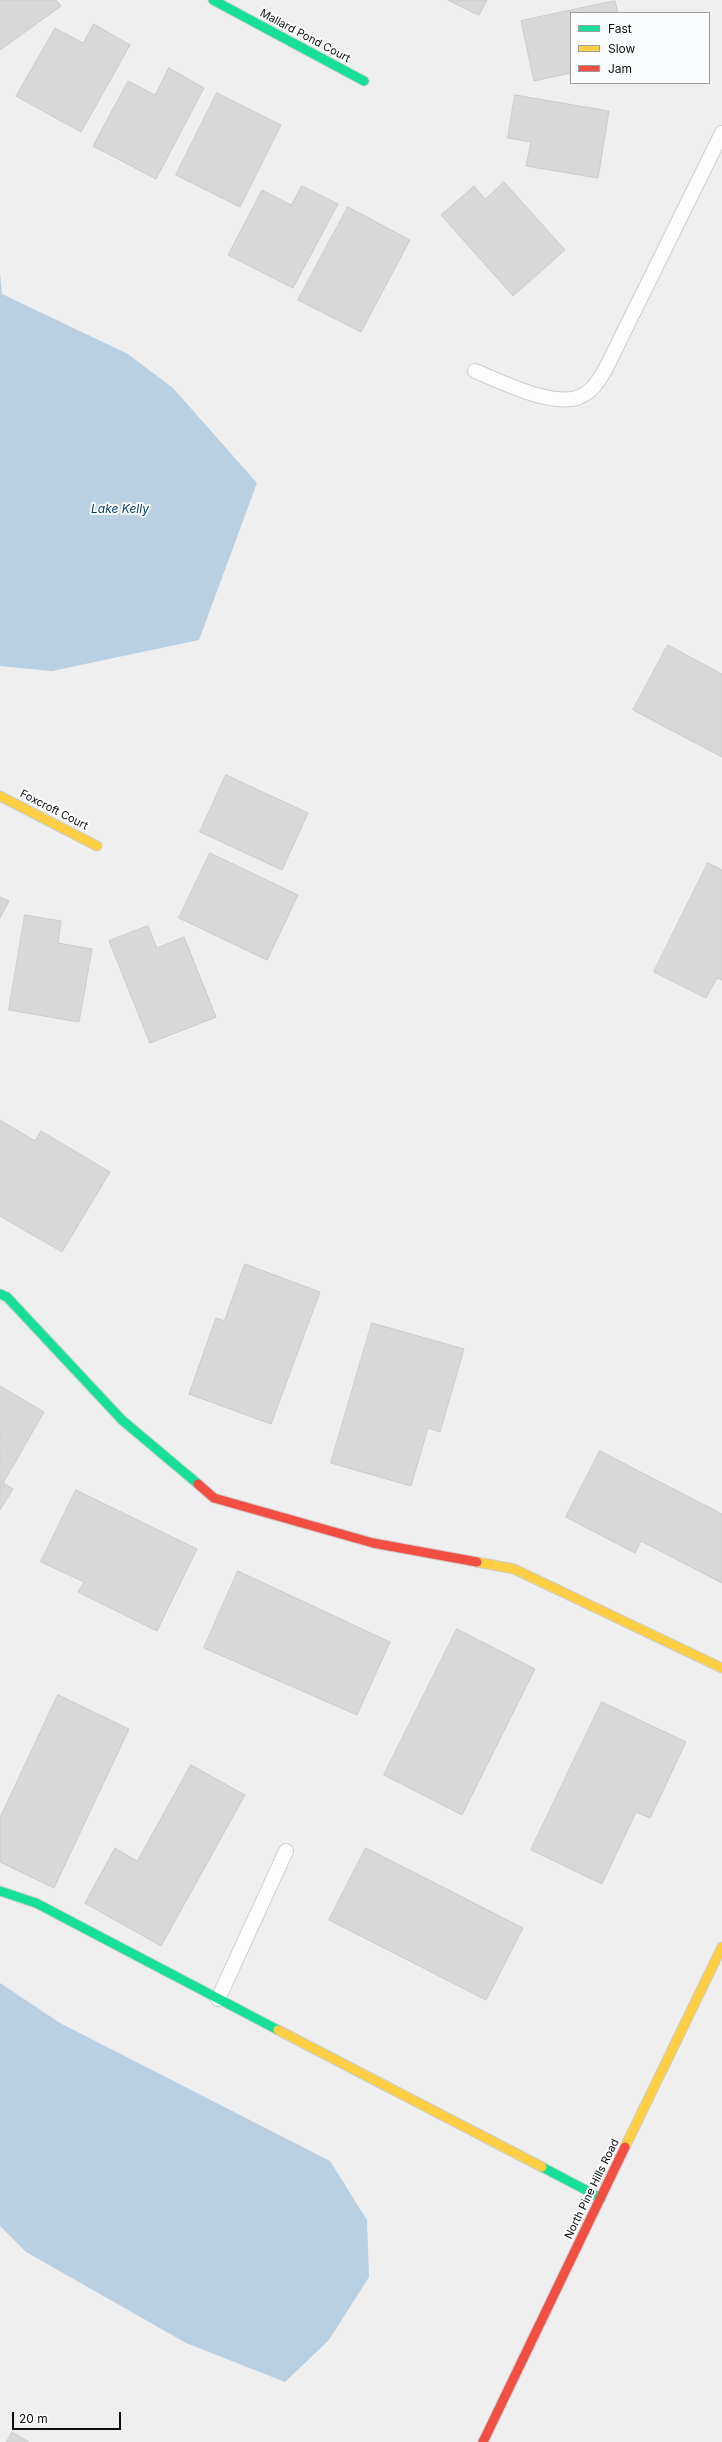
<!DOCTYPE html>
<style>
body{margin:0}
#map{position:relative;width:722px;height:2442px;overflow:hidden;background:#efeff0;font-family:Inter,sans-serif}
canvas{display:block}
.legend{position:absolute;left:570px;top:12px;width:140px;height:72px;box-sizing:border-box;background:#fbfcfe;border:1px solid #9c9d9e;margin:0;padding:5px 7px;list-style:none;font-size:12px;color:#0d0e0e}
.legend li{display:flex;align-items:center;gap:8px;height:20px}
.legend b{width:20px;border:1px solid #9c9d9e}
.scale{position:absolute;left:12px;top:2412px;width:109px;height:18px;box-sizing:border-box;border:2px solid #0d0e0e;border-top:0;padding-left:5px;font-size:12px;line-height:14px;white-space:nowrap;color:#0d0e0e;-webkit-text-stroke:3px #fbfcfe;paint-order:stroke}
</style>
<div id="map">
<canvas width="722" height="2442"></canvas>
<ul class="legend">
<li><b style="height:5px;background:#16e098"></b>Fast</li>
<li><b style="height:5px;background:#ffcf43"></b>Slow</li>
<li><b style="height:5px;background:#f24e42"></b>Jam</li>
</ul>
<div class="scale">20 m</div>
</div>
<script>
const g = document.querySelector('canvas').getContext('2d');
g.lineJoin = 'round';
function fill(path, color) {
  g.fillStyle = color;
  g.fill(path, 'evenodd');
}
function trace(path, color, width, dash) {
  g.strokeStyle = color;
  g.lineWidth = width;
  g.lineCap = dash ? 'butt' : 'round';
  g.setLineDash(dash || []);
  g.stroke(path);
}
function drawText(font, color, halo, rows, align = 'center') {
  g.font = font + ' Inter,sans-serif';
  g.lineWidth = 4;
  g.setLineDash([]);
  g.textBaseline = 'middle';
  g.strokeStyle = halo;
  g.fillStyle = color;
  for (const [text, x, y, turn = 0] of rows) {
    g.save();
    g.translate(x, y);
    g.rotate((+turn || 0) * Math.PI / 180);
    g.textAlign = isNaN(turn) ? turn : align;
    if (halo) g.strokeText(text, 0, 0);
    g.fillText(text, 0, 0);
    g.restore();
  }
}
const water = new Path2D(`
 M0,273L2,294L128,354L173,388L257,483L199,640L52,671L0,666Z
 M0,1983L60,2023L330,2161L367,2220L369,2277L329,2340L285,2382L186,2343L26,2252L0,2226Z`);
const building = new Path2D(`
 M0,0H56L61,6L0,50Z
 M448,0H487L479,15Z
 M615,1L618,13H571V73L534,81L521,21Z
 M94,24L130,45L81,132L16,96L55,28L83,43Z
 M169,68L204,88L156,179L93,146L128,81L155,95Z
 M217,93L281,125L240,207L176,175Z
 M515,95L609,111L598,178L526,166L531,142L508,138Z
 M504,182L565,250L513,296L441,215L474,186L485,199Z
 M302,186L338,204L293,288L228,255L262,190L291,205Z
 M348,207L410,240L361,332L298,300Z
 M668,645L722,674V757L633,710Z
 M226,775L308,813L282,870L200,832Z
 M210,853L298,895L267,960L179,918Z
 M708,863L722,870V980L717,978L706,998L654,972Z
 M0,897L9,901L0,918Z
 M25,915L61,921L58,943L92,949L79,1022L9,1010Z
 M148,926L157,948L184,937L216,1017L150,1043L109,941Z
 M0,1120L35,1141L41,1131L110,1172L62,1252L0,1216Z
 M245,1264L320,1292L271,1424L189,1394L216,1318L224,1321Z
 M372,1323L464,1349L440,1432L428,1428L411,1486L331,1463Z
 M0,1386L44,1412L3,1483L13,1489L0,1510Z
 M600,1451L722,1514V1583L641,1541L635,1553L566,1517Z
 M76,1490L197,1549L157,1631L78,1592L84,1582L41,1562Z
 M238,1571L390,1642L357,1715L204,1648Z
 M457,1629L535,1669L462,1815L384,1775Z
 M58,1695L129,1729L54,1888L0,1862V1818Z
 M602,1702L686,1742L650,1818L636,1812L602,1884L531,1850Z
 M191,1765L245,1795L161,1946L85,1903L115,1848L137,1861Z
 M366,1848L523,1928L486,2000L329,1920Z
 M12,2432L29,2442H7Z`);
const lane = new Path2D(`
 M475,371C501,381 559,412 585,394C595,388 600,378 606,368L722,133
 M218,1999L286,1851`);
const fast = new Path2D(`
 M213,0L364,81
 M0,1294L7,1297L122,1420L198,1484
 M0,1891L36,1903L278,2030
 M542,2167L601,2198`);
const slow = new Path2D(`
 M0,796L97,846
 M477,1562L514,1569L722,1668
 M278,2030L542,2167
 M625,2147L722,1947`);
const jam = new Path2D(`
 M198,1484L214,1498L373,1543L477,1562
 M483,2442L625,2147`);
const streetNames = [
 ["Mallard Pond Court",305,36,28],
 ["Foxcroft Court",54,810,27],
 ["North Pine Hills Road",592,2189,-64]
];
const waterNames = [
 ["Lake Kelly",120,509]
];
fill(water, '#b9d0e3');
fill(building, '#d8d8d9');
trace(building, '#cacaca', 1);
trace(lane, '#cdcdcd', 16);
trace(fast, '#cdcdcd', 11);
trace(slow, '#cdcdcd', 11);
trace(jam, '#cdcdcd', 11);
trace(lane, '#fdfdfd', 14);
trace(fast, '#16e098', 9);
trace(slow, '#ffcf43', 9);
trace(jam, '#f24e42', 9);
drawText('11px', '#0d0e0e', '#fbfcfe', streetNames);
drawText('italic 12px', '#003c5f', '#fbfcfe', waterNames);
</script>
